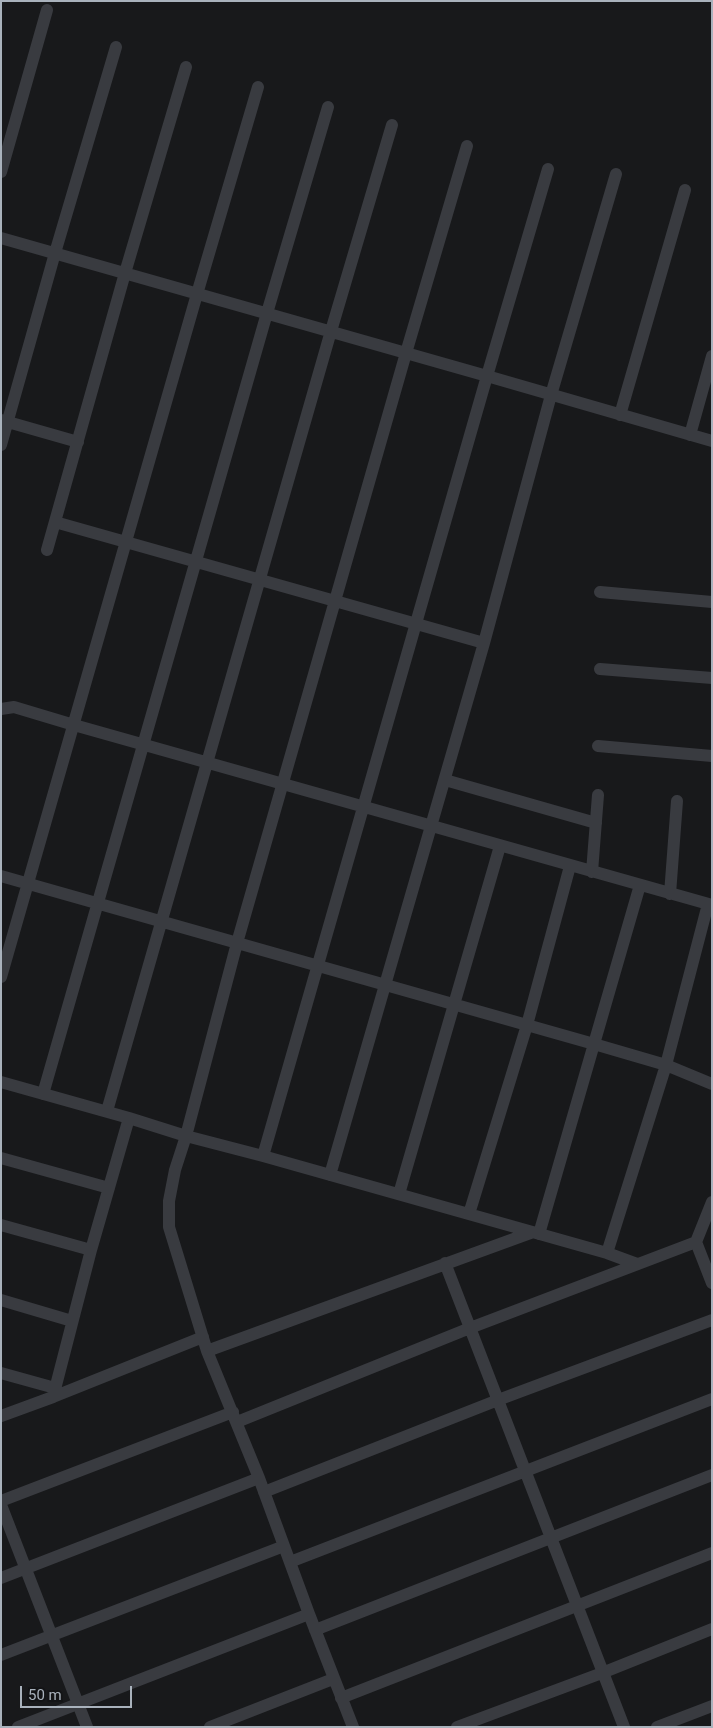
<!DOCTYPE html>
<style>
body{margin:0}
#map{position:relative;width:713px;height:1728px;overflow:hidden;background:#18191b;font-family:Roboto,sans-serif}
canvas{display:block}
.frame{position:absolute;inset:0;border:2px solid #a9b2bc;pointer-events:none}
.scale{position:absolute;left:20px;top:1686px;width:112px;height:22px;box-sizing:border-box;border:2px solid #a9b2bc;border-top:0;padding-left:6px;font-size:15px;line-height:18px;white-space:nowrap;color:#a9b2bc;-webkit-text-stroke:4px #131416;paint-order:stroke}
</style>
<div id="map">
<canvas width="713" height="1728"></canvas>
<div class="frame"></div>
<div class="scale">50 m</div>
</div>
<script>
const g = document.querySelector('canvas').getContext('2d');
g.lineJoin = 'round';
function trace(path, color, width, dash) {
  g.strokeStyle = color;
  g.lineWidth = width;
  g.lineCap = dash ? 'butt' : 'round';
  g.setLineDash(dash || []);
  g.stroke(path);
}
const minor = new Path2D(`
 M1,172L47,10
 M1,238L487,376L712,441
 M620,415L685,190
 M1,420L78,442
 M690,435L712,356
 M1,445L55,253L116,47
 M55,522L484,643
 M47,550L125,273L186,67
 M600,592L712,602
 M600,669L712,678
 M1,709L14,707L74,725L712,905
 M598,746L712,756
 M445,780L596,823
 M592,872L598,795
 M1,876L594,1044L666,1065L712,1084
 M670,894L677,801
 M1,977L197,294L258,87
 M1,1082L129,1118L186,1136L263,1156L607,1253L637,1264
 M43,1094L267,313L328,107
 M107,1111L331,331L392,125
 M263,1156L487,376L548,169
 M1,1158L109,1188
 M330,1175L484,643L551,395L616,174
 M399,1194L500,846
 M712,1202L696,1242L712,1283
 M469,1214L527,1025L570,866
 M1,1225L91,1250
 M539,1234L640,885
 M607,1253L666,1065L708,904
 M445,1263L624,1727
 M1,1300L72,1321
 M207,1351L533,1232
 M1,1373L55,1388
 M53,1397L91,1250L129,1118
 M1,1416L53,1397L203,1337
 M237,1422L470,1328L696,1242
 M264,1492L498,1400L712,1320
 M1,1501L233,1412
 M1,1505L87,1727
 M290,1562L712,1399
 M1,1578L259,1478
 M315,1630L712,1475
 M1,1655L284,1546
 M341,1698L712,1553
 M18,1727L309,1614
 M210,1727L333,1679
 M353,1727L309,1614L259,1478L207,1351L169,1227V1201L175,1170L186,1136L237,943L406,353L467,146
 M457,1727L602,1673L712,1629
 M657,1727L712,1706`);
trace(minor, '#393b40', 12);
</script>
